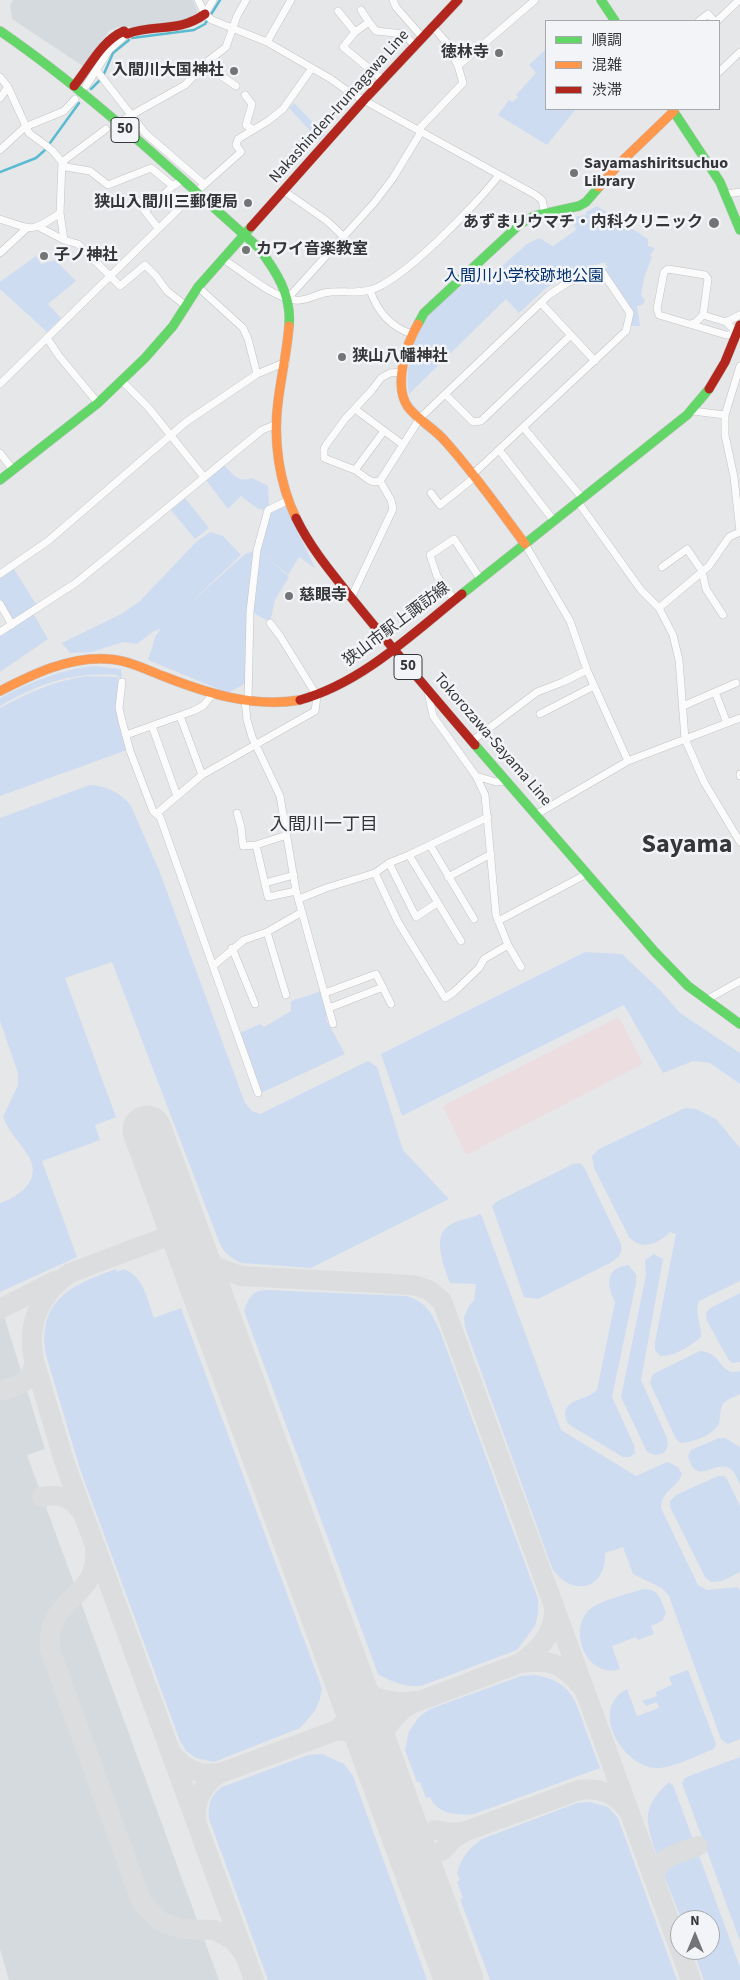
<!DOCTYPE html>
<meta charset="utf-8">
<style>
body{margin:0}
#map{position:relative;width:740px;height:1980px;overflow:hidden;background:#e6e7e9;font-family:"Source Sans 3","Noto Sans JP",sans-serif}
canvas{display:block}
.legend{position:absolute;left:545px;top:20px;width:175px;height:90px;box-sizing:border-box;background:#f2f4f8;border:1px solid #a6a8ab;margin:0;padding:6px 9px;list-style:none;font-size:15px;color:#353637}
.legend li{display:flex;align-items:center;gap:10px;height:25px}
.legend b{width:25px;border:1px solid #a6a8ab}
.north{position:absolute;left:670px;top:1910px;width:50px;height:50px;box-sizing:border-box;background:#f2f4f8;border:1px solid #a6a8ab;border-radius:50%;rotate:0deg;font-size:14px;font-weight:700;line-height:20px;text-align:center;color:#353637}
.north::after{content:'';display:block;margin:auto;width:18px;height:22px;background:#737475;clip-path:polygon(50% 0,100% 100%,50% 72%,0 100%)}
</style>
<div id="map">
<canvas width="740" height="1980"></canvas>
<ul class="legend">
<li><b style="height:6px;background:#63d668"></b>順調</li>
<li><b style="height:6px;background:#ff974d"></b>混雑</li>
<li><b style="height:6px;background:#b3261e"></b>渋滞</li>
</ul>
<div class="north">N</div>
</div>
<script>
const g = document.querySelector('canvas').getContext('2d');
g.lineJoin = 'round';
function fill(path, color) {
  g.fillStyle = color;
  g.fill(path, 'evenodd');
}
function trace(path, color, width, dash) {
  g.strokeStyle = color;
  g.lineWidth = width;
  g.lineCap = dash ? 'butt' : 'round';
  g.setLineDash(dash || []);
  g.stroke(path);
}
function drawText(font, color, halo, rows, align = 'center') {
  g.font = font + ' "Source Sans 3","Noto Sans JP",sans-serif';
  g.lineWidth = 5;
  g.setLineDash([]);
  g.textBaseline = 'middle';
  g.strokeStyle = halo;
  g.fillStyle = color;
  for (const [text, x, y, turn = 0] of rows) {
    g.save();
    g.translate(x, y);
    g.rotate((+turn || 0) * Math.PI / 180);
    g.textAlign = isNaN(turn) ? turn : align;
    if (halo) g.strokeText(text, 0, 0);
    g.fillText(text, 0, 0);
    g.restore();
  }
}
const built = new Path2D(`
 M13,0H193L198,13L197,17L192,20L140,27H118L109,31L86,68L12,19L10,5Z
 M0,1303L45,1449L27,1455L219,1980H9L0,1949Z`);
const industrial = new Path2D(`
 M619,1017L643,1064L466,1155L443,1106Z`);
const green = new Path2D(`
 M546,49V109H576L547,145L498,115L509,100L513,102L518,97L516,95L536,73L529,65Z
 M294,103L325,135L319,140L289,108Z
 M597,206L648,239V246L655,248L650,256L652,257L644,278L641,295L645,301L642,305L637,306L640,326H630L633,312L605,269L608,267L604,262L558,280L545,289L519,313L506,299L409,394C406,379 408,365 412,351C422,314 441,302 470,280V276L474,273L488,272L500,268L527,244L539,238L553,246L576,230L571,217L586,215V212Z
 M36,256L41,264L55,260L76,281L48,304L61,318L47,332L0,289V282Z
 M224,465C234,475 237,483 252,478L268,486L269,506L265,511L257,508L241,496L228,509L206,480Z
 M185,498L209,528L195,539L171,510Z
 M285,505L315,568L299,557L288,575L260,552L289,577L275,600L270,622L250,611L258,551L270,511Z
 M210,532L223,536L241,555L186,607L245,554L257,550L246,683L228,693L148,660L156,635L161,629L154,631L137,644L123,642L92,652L70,653L62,643L123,613L140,601L196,542Z
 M14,569L36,604L15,619L12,618L0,598V577Z
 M33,613L48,639L0,672V635Z
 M94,666L121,669L122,680L116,675C71,672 38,684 0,706V698C29,683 61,669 94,666Z
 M86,676L117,677L120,681L117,705L127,750L0,796V708C27,693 55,681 86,676Z
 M90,785C107,786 120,792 131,806L159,870L245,1103L252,1111L260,1114L368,1061L377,1067L403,1150L449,1199L311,1268L242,1263C232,1259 225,1254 220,1244L112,962L65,978L116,1117L95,1125L100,1140L42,1161L77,1257L0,1292V1203C19,1197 42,1180 29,1157C21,1143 9,1133 3,1117L18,1085V1073L0,1021V818Z
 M585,952L622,954L661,991L680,1013L740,1053V1084L710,1063L693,1061L663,1073L624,1005L402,1116L381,1054Z
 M322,991L327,1012L326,1019L345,1054L261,1093L240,1033L260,1024L264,1027L291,1011V1001Z
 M685,1108L696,1109L716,1119L740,1148V1281L699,1301C694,1314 702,1324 701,1337C691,1346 674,1357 660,1356L655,1350V1342L676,1234L670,1232C658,1244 642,1251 629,1237L594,1168L592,1156L599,1149Z
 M580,1163L584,1167L621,1244C623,1254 618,1258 610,1263L538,1299L524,1297L492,1206L496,1202L573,1164Z
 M481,1214L561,1430L636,1476L667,1462L678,1467L682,1474C676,1490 662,1489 661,1508L698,1585L707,1590L737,1587L740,1590V1739L728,1744L721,1739L669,1596L662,1588L633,1574L623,1547L605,1553C607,1590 571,1598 552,1568L465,1327L464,1317L469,1306L474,1300L476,1284L450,1283C445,1270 434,1242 444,1230C451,1221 471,1218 481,1214Z
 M654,1254L663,1259L641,1380L667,1438L668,1446L664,1453L656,1455L647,1452L621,1397L646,1275L645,1260Z
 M628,1265L636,1274V1283L612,1397L634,1445L635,1453L630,1457H623L568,1424C556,1398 586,1402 597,1390L615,1302C607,1285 604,1269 628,1265Z
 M116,1269L117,1272L124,1269C144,1277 147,1299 154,1318L181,1308L322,1688L320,1699L315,1711L300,1728L214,1762L196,1758L186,1751L180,1741L80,1469L46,1355C37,1299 72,1285 116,1269Z
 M266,1290L407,1296C428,1304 431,1312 440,1331L538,1599V1614L535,1626L517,1650L421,1686C404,1687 392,1682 378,1674L244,1311C249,1297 252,1291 266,1290Z
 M740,1293V1362L732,1363L728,1359L707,1321L706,1313L710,1308Z
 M700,1351C724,1352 718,1377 740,1371V1394C734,1397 727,1399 723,1404C719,1410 721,1417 719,1423C714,1435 694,1442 681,1443L676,1439L650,1383L652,1376L655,1373Z
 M719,1438H725L740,1447V1485C738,1481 736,1475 733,1471C717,1455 697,1490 688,1456L691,1450Z
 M718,1476H724L727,1479L740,1506V1572L722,1581L711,1582L705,1577L670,1507V1501L676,1495Z
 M643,1589C659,1588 661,1600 666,1613L662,1621L651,1626L654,1634L638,1640L636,1637L612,1646L620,1669C588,1680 567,1631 589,1610C600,1600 629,1594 643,1589Z
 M688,1670L716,1744L714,1749C697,1755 672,1769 655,1768C621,1765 589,1708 627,1689L637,1716L659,1708L657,1702L646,1706L642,1701L657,1696L656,1692L672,1685L669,1677Z
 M535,1675C570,1681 575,1698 585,1728C590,1741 595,1755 600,1768L474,1814C459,1816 436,1814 430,1797L426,1798L420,1782H417L405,1750L409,1731L420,1716L430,1709L521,1676Z
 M322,1754L344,1764L353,1776L427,1980H268L209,1819C208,1804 210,1796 222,1787L308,1755Z
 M740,1757V1941L682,1783L684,1779L689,1776Z
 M669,1782L673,1785L740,1967V1980H704L693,1950H710V1920H682C673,1897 645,1835 648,1814C650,1801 660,1790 669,1782Z
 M590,1802L608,1807L618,1818L677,1980H490L460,1899L463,1898L457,1882L460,1880L457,1873C461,1858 469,1848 482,1839L577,1803Z`);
const stream = new Path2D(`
 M132,38L194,30L205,24L220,0
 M103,76L113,53L129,40
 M91,89L101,79
 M0,172L36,158L45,150L79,103`);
const taxiway = new Path2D(`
 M184,1230L70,1273C40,1293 26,1325 34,1360L64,1461L254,1980
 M192,1252L210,1265L241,1276L413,1285L429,1290L442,1301L691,1980
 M0,1309L55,1281
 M0,1391C17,1386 35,1382 34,1360
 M42,1497C58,1493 73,1498 82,1512
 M95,1551C99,1600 45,1595 50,1650L142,1903L161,1922L182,1929L214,1930L232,1939L242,1951
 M520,1663C540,1650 556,1631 554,1605
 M347,1675C365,1697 388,1705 415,1701
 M335,1731C354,1720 353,1693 347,1675
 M171,1752C184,1770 203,1777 224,1772
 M377,1758C379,1735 390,1718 409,1705L520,1663C548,1659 563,1663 581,1686
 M196,1821C194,1801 202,1786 218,1774L335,1731C352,1729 370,1744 377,1758
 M435,1830L453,1833L466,1831
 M442,1851L454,1838L466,1831L579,1790C598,1787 615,1793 627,1809
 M655,1882C652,1857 680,1853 698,1846`);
const runway = new Path2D(`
 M147,1130L459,1980`);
const street = new Path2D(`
 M198,0L205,14L212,20L267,42L331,79L349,92L534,194L542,200L545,214
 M393,0L396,7L423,38
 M338,11L355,32L343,47L383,80
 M205,14L213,0
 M699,21L708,14L714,21
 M717,21L739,0
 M369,22L376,31L404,34L415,46
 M433,27L447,43L458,66
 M355,32L369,22L361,10
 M267,42L291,0
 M208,61L217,73L236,86
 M97,71L146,134L204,184
 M719,72L740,52
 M0,77L8,87L29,133L52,150L62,162L60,213L64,240
 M86,86L109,50L127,34
 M245,95L252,104L246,125L252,129
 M0,98L8,87
 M126,118L185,85L208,61L226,47L237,16L246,0
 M106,129L62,162L66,167L90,171L108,185L151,168L173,186L182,180
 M418,130L463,83L458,66L535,0
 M0,150L25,127L64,111L75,99
 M284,191L327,221L344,237
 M727,194L740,192
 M137,201L158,228
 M145,211L174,185
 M0,219C33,230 31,233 60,213
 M39,227L64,240L78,244L120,286L145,265L156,276L167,291L186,306
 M0,253L27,228
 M223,259C244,272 271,297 295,300C304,302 316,295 324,293C339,290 355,294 370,290C402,282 479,202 499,175
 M198,287L243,328L248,339L257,374
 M370,290C377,311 391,327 412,334
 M288,298L374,203L393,178L421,132
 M541,303L595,361
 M703,315L726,322L737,333
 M726,322L740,315
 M691,324L696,322L703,315L708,279L705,275L668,269L664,272L657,309L659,315L726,335L740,334
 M47,338L59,356L98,403
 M402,372L390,373L381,378L372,390L345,419L326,445L324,449V458L355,470L369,480L374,482L380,481L420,418L549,295L567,283L601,270L630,313L626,331L473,474
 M122,381L148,407L204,477
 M0,384L196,192L241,152L236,145L238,139L268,121L283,109L312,68
 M445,394L473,422L481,421L571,335
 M355,409L402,444
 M692,411L725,415L740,366
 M725,415V435L734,477L740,532
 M524,428L583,499
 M500,451L554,521
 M0,453L13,470
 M355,470L384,431
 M431,493L440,505L475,477
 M578,502L641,590L659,608L673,635L679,660L685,739L704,782L740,842
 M525,544L570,621L587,670L628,761
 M662,567L687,549L702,571L706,589L723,615
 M0,574L48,541L186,422L257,374L286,362
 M351,598L393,509L391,500L380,481
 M455,601L437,576L430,555L454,539L481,580
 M0,604L12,625
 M659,608L709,566L729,537L740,532
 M0,632L77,582L262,430L277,424
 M122,682L119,708L122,721L130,751L153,811L160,817L258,1093
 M428,692L433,716L476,776L496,782L507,781
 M715,692L727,723
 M245,700L247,720L252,737L280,796L296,891L333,1024
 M248,701L250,612L257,550L268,510L289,500
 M683,706L736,683
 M540,714L594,686
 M180,716L202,775
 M152,726L177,796
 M126,735L193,711L203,706L213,694
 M472,741L537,692L563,682L587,670
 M740,774V776
 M476,776L485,795L496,915L508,945L521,967
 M237,813L241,827L243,846L256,845L287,835
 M156,814L202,775L315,711L317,696L280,636L270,623
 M537,814L628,761L740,718
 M256,845L268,897L296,891
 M430,845L474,919
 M409,855L461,941
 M389,863L416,917L437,903
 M375,873L398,922L445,998L454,992L479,968L484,959L508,945
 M448,877L491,854
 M265,883L294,875
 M299,899L326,888L375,873L389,863L409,855L488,817
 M498,921L581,877L586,873
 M267,932L286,995
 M232,948L255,1004
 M213,966L244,940L267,932L302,912
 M325,993L376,974L391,1004
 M706,1000L740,981
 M329,1008L383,987`);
const fast = new Path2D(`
 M601,0L615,21
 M0,31C92,94 174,173 258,247C276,271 292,295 289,326
 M672,109L720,182L740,230
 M418,324L424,313L520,224L534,216L579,206L586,202L599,187
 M0,480L98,403L145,358L173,326L198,287L251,227
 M462,594L687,415L709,389
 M475,745L655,952L688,986L740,1024`);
const slow = new Path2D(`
 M599,187L620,163L674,111
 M418,324C406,344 393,386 408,407C418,420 435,429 445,441C474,473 499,509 525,544
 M289,326C287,352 281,377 278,402C273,440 279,483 296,518
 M0,691C33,674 70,656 108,659C127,660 145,669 163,676C206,693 253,708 300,700`);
const jam = new Path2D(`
 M74,86C89,68 101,41 124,31L127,34C154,23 177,34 205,14
 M251,227L364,100L458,0
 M709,389L725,362L740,325
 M296,518C310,547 330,571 350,596C391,647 433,696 475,745
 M300,700C362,683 412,634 462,594`);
const markers = [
 [499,53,5,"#737475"],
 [234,71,5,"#737475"],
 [574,173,5,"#737475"],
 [248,203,5,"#737475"],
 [714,223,6,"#737475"],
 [246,250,5,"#737475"],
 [44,256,5,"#737475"],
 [342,357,5,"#737475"],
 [289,596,5,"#737475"]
];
const shields = [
 [125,130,28],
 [408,667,28]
];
const shieldNames = [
 ["50",125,130],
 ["50",408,667]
];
const poiNames = [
 ["徳林寺",489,53,"right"],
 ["入間川大国神社",224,71,"right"],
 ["Sayamashiritsuchuo",584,164],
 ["Library",584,182],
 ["狭山入間川三郵便局",238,203,"right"],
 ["あずまリウマチ・内科クリニック",703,223,"right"],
 ["カワイ音楽教室",256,250],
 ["子ノ神社",54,256],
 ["狭山八幡神社",352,357],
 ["慈眼寺",299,596]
];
const streetNames = [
 ["Nakashinden-Irumagawa Line",340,107,-48],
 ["狭山市駅上諏訪線",397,625,-37],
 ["Tokorozawa-Sayama Line",492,740,49]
];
const parkNames = [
 ["入間川小学校跡地公園",524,277]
];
const neighbourhoodNames = [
 ["入間川一丁目",324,826]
];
const townNames = [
 ["Sayama",687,846]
];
fill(built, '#d5dadf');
fill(industrial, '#ecdde1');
fill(green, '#cedcf1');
trace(stream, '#5abbd0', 2.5);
trace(taxiway, '#dcddde', 20);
trace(runway, '#dcddde', 49);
trace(street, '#c2c3c4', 8);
trace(fast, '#c2c3c4', 10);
trace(slow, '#c2c3c4', 10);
trace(jam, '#c2c3c4', 10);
trace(street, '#fbfbfc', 7);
trace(fast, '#63d668', 9);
trace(slow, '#ff974d', 9);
trace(jam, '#b3261e', 9);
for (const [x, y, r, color] of markers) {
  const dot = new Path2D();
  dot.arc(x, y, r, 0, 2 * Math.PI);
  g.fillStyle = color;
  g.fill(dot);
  trace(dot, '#f2f4f8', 2);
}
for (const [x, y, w] of shields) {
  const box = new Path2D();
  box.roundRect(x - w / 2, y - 12.5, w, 25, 4);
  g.fillStyle = '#f2f4f8';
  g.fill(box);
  trace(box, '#353637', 1);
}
drawText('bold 15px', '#353637', null, shieldNames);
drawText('bold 16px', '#353637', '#f2f4f8', poiNames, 'left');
drawText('16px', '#353637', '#f2f4f8', streetNames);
drawText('16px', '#002f6c', '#f2f4f8', parkNames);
drawText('18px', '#353637', '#f2f4f8', neighbourhoodNames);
drawText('bold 26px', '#353637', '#f2f4f8', townNames);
</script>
